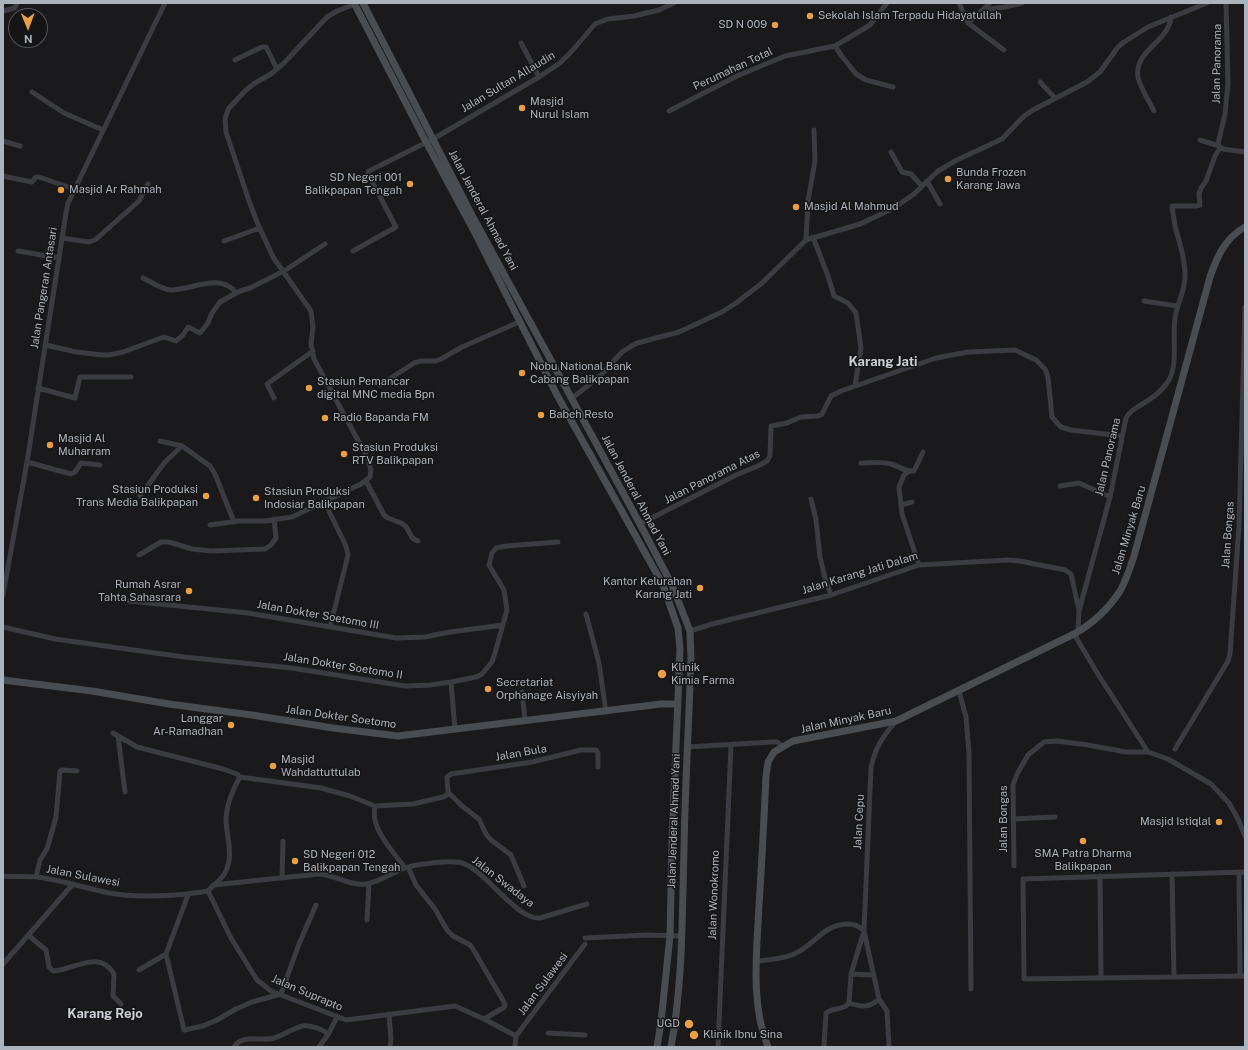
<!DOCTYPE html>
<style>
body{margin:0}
#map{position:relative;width:1248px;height:1050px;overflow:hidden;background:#1a1a1c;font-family:"Public Sans",sans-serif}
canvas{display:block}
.frame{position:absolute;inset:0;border:4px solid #adb3bb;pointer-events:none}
.north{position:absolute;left:8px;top:8px;width:40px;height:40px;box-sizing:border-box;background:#151517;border:1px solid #525459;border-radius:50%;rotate:179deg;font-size:11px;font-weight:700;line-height:16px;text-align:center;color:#adb3bb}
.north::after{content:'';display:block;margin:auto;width:14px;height:18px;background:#ec9e42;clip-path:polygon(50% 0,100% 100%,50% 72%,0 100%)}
</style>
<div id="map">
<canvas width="1248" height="1050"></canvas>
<div class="frame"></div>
<div class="north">N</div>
</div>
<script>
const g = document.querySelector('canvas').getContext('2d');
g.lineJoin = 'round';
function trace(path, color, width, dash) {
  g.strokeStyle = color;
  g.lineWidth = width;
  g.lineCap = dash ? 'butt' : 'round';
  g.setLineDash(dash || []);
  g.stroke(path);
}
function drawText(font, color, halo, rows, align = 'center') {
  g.font = font + ' "Public Sans",sans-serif';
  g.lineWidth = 3;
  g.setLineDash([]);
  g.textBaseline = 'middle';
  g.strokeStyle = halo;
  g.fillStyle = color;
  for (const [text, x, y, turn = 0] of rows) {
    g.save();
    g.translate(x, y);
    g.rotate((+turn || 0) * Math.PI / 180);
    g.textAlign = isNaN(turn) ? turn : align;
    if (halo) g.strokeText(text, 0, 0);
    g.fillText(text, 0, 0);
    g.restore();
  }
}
const street = new Path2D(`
 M959,3L968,23L1004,50
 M1226,3L1228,83L1225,114L1218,144L1219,146L1223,149L1245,152
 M983,10L1005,7L1022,3
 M3,11L15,8L17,3
 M968,23L990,3
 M521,43L539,77
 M835,46L841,55L856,74L866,80L893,87
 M235,60L262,47H266L277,69
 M1040,82L1055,98
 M32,92L64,113L103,130
 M669,111L737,76L785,56L835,46L870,25L887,3
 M1154,111C1150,103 1139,85 1138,77C1134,50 1169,42 1171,17
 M1200,140L1219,146
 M3,141L20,146
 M891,152L902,172L911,174L922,186
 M3,176L32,182L36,177H39L74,189
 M927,181L940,204
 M813,237L828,276L834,296L848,303L856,313L861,348L855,386
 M62,238L89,242L95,240L139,201L148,184
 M806,240L808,201L815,161L814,130
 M224,241L260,228
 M18,251L59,258
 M353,251L396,227L368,174L369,171L433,139L539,77L560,63L572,51L595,24L608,19L634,16L659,10L674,3
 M143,278C151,282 161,289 171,290C192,290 221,272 236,293
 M1144,301L1177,306
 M46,345L76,352L103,355H109L123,352L164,337L176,341L183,335L188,327L200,333L208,323L212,313L220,302L240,291L250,288L284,271L325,244
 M380,385L414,363L421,361H436L441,359L462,347L519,322
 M38,388L75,398L80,377H131
 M274,398L267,384L313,351
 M571,399L600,376L622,352L630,347L637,343L679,332L722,312L736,303L762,283L806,240L860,224L894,208L914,194L938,171L957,160L1002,139L1024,116L1033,110L1087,82L1100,72L1118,47L1124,42L1148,27L1207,3
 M160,441L182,446L210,466L215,474L234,522
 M27,462L71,474L75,472L81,463L100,465
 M861,463C871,463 882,461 891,464C898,466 903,470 910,471
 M366,481L384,515C390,521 398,520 404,525C410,529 409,539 418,541
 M1060,486L1079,483L1110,497
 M140,496L165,462L182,446
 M811,499L816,520L820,557L825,578L831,595
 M324,501L346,546L348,555L330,627
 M901,505L912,502
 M640,524L736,475L758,466L767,461L770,456L771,426L787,423L801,417L818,416L822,414L831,396L841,391L936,358L968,352L1015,350L1036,360L1045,369L1048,377L1052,417L1061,427L1071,430L1122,436
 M210,525L238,521H265L292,517L361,484L370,477L371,470L368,459L314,359L311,344L313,326L311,311L273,257L257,222L249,201L226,132L225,118L229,108L246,90L255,83L271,74L284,63L327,17L337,11L355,4
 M139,555L161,542H169L192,549L211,551L265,549L271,545L276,538L274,519
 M919,565L902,514L899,487L904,475L910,471H914L923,452
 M3,595L27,462L66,213L68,203L165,3
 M129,601L248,613L396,638L425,637L450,632L503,625
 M586,614L599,663L606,712
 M3,627L55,639L184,657L292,668L405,686L430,685L451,682L476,677L482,674L492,662L495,653L507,610L504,590L489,565L492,553L496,548L506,546L558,542
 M690,631L712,624L831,595L919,565L1008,560L1020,561L1065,570L1071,574L1079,610
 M1078,632L1079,611L1110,497L1126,418C1129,412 1133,410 1139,406C1148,401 1161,392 1167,383C1179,368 1172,337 1175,318C1177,303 1186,290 1185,274C1185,259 1180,244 1176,230C1174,222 1173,213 1172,206H1196L1200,205L1199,194L1201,188L1206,181L1215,156L1220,148
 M1074,634L1096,671L1148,752
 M451,682L455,730
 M959,691L966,717L969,753L971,989
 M522,692L525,721
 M113,733L137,747L223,769L237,774L240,777
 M118,736L125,792
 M687,747L772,742H777L783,746
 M1175,749L1228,661L1230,654L1239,526L1245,307
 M448,792L447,777L451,774L532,762L581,750H596L598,753V767
 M448,792L462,806L479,819L486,834L491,840L511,855L524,886
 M375,806C370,829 392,850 405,868
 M1013,819L1055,817
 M1014,866L1013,785L1017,774L1028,755L1044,742L1057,741L1088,745L1126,752H1148L1168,759L1211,784L1229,803L1238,819L1245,836
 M408,867L416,885L435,909L447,930L453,936L470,945L473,949L504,1002L505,1006L503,1008L484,1019
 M1239,872L1240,976
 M1245,872L1023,879L1024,979L1245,976
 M1172,874L1174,977
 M3,876C14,877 26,876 37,877C61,880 85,888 109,893C137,898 180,896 208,891
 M1100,876L1101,978
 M36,877L40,860L47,849L56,817L60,771L62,770L77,771
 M282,878L283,841
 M213,885L319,874C335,875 350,886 366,884C378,882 391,874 402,869C414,864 454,859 465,864C487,873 517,920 540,918L587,904
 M208,891L231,938L257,980L271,991L346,1020L455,1006L484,1019L516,1036
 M208,891C213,885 221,880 225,873C234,856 227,839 226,821C226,805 232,791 240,777L321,788L350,796L375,806L413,804L443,797L447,795L448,792
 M188,895L166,954L184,1030L203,1026L217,1020L236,1009L252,1002L281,994L299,944L316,905
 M367,920L369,884
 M28,935L46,950L49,967L53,971C74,970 99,949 114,974L113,996L121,1004
 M585,938L647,935L682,936
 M757,961C769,960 783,959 794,954C815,945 822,925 847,924C855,924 859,926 864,931
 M3,964L73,884
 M139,970L166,954
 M851,974L874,975
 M849,1003C860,1007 870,1008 879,999
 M389,1014L391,1040L390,1047
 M548,1033L585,1035
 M328,1035L337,1017
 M234,1047C243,1033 260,1042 274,1038C284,1035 293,1028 303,1026C310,1025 322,1029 327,1033V1036L319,1047
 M515,1047L516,1036L585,944
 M718,1047L731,745
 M824,1047L826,1013C833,1007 843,1011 849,1003L851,974L864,931
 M889,1047L887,1011L879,999L864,931L871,767C876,746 882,738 896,721`);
const secondary = new Path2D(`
 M354,3L426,142L473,229L557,395L663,585L678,628L680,649L672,842L670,936L661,1022L657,1047
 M363,3L474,219L640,524L672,585L690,631L691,658C689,722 685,786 684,850C682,916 683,982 671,1047
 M3,680L92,691L169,704L252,715L333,728L398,736L661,704H677
 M768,1047C750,1003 757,951 759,905C762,862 764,819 766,776L768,762L774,752L793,741L896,721L1074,634C1092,624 1109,608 1120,591C1126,581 1130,568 1134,556L1210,277C1217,257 1225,238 1245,227`);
const markers = [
 [810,16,4,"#ec9e42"],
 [775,25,4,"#ec9e42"],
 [522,108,4,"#ec9e42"],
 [948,179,4,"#ec9e42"],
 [410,184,4,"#ec9e42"],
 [61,190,4,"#ec9e42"],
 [796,207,4,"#ec9e42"],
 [522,373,4,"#ec9e42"],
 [309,388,4,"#ec9e42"],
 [541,415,4,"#ec9e42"],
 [325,418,4,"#ec9e42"],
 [50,445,4,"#ec9e42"],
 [344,454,4,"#ec9e42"],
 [206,496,4,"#ec9e42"],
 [256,498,4,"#ec9e42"],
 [700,588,4,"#ec9e42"],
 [189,591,4,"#ec9e42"],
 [662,674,5,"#ec9e42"],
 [488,689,4,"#ec9e42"],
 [231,725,4,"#ec9e42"],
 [273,766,4,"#ec9e42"],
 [1219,822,4,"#ec9e42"],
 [1083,841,4,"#ec9e42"],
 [295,861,4,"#ec9e42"],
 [689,1024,5,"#ec9e42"],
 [694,1035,5,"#ec9e42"]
];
const poiNames = [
 ["Sekolah Islam Terpadu Hidayatullah",818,16],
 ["SD N 009",767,25,"right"],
 ["Masjid",530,102],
 ["Nurul Islam",530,115],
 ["Bunda Frozen",956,173],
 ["Karang Jawa",956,186],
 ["SD Negeri 001",402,178,"right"],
 ["Balikpapan Tengah",402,191,"right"],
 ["Masjid Ar Rahmah",69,190],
 ["Masjid Al Mahmud",804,207],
 ["Nobu National Bank",530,367],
 ["Cabang Balikpapan",530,380],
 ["Stasiun Pemancar",317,382],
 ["digital MNC media Bpn",317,395],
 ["Babeh Resto",549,415],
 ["Radio Bapanda FM",333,418],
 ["Masjid Al",58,439],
 ["Muharram",58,452],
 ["Stasiun Produksi",352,448],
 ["RTV Balikpapan",352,461],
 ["Stasiun Produksi",198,490,"right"],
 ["Trans Media Balikpapan",198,503,"right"],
 ["Stasiun Produksi",264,492],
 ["Indosiar Balikpapan",264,505],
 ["Kantor Kelurahan",692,582,"right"],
 ["Karang Jati",692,595,"right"],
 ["Rumah Asrar",181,585,"right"],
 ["Tahta Sahasrara",181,598,"right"],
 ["Klinik",671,668],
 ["Kimia Farma",671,681],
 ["Secretariat",496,683],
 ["Orphanage Aisyiyah",496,696],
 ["Langgar",223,719,"right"],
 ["Ar-Ramadhan",223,732,"right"],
 ["Masjid",281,760],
 ["Wahdattuttulab",281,773],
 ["Masjid Istiqlal",1211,822,"right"],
 ["SMA Patra Dharma",1083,854,"center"],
 ["Balikpapan",1083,867,"center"],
 ["SD Negeri 012",303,855],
 ["Balikpapan Tengah",303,868],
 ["UGD",680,1024,"right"],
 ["Klinik Ibnu Sina",703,1035]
];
const streetNames = [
 ["Jalan Panorama",1217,64,-89],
 ["Perumahan Total",733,69,-25],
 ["Jalan Sultan Allaudin",508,82,-31],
 ["Jalan Jenderal Ahmad Yani",483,210,62],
 ["Jalan Pangeran Antasari",44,288,-81],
 ["Jalan Panorama",1108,457,-77],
 ["Jalan Panorama Atas",712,477,-27],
 ["Jalan Jenderal Ahmad Yani",636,495,62],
 ["Jalan Minyak Baru",1129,530,-73],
 ["Jalan Bongas",1228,535,-86],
 ["Jalan Karang Jati Dalam",860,573,-17],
 ["Jalan Dokter Soetomo III",318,615,10],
 ["Jalan Dokter Soetomo II",343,666,9],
 ["Jalan Dokter Soetomo",341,717,8],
 ["Jalan Minyak Baru",846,720,-12],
 ["Jalan Bula",521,753,-10],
 ["Jalan Bongas",1004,819,-90],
 ["Jalan Jenderal Ahmad Yani",674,821,-88],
 ["Jalan Cepu",859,822,-87],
 ["Jalan Sulawesi",83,876,11],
 ["Jalan Swadaya",503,882,38],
 ["Jalan Wonokromo",714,895,-88],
 ["Jalan Sulawesi",543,984,-53],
 ["Jalan Suprapto",307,993,23]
];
const quarterNames = [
 ["Karang Jati",883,362],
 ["Karang Rejo",105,1014]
];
trace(street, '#3b3c41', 5);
trace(secondary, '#494c51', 7);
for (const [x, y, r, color] of markers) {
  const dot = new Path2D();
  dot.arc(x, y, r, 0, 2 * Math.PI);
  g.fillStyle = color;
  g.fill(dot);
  trace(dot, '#151517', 1.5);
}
drawText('11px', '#adb3bb', '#151517', poiNames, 'left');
drawText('11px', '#adb3bb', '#151517', streetNames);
drawText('bold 13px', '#cdd1d7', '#151517', quarterNames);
</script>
